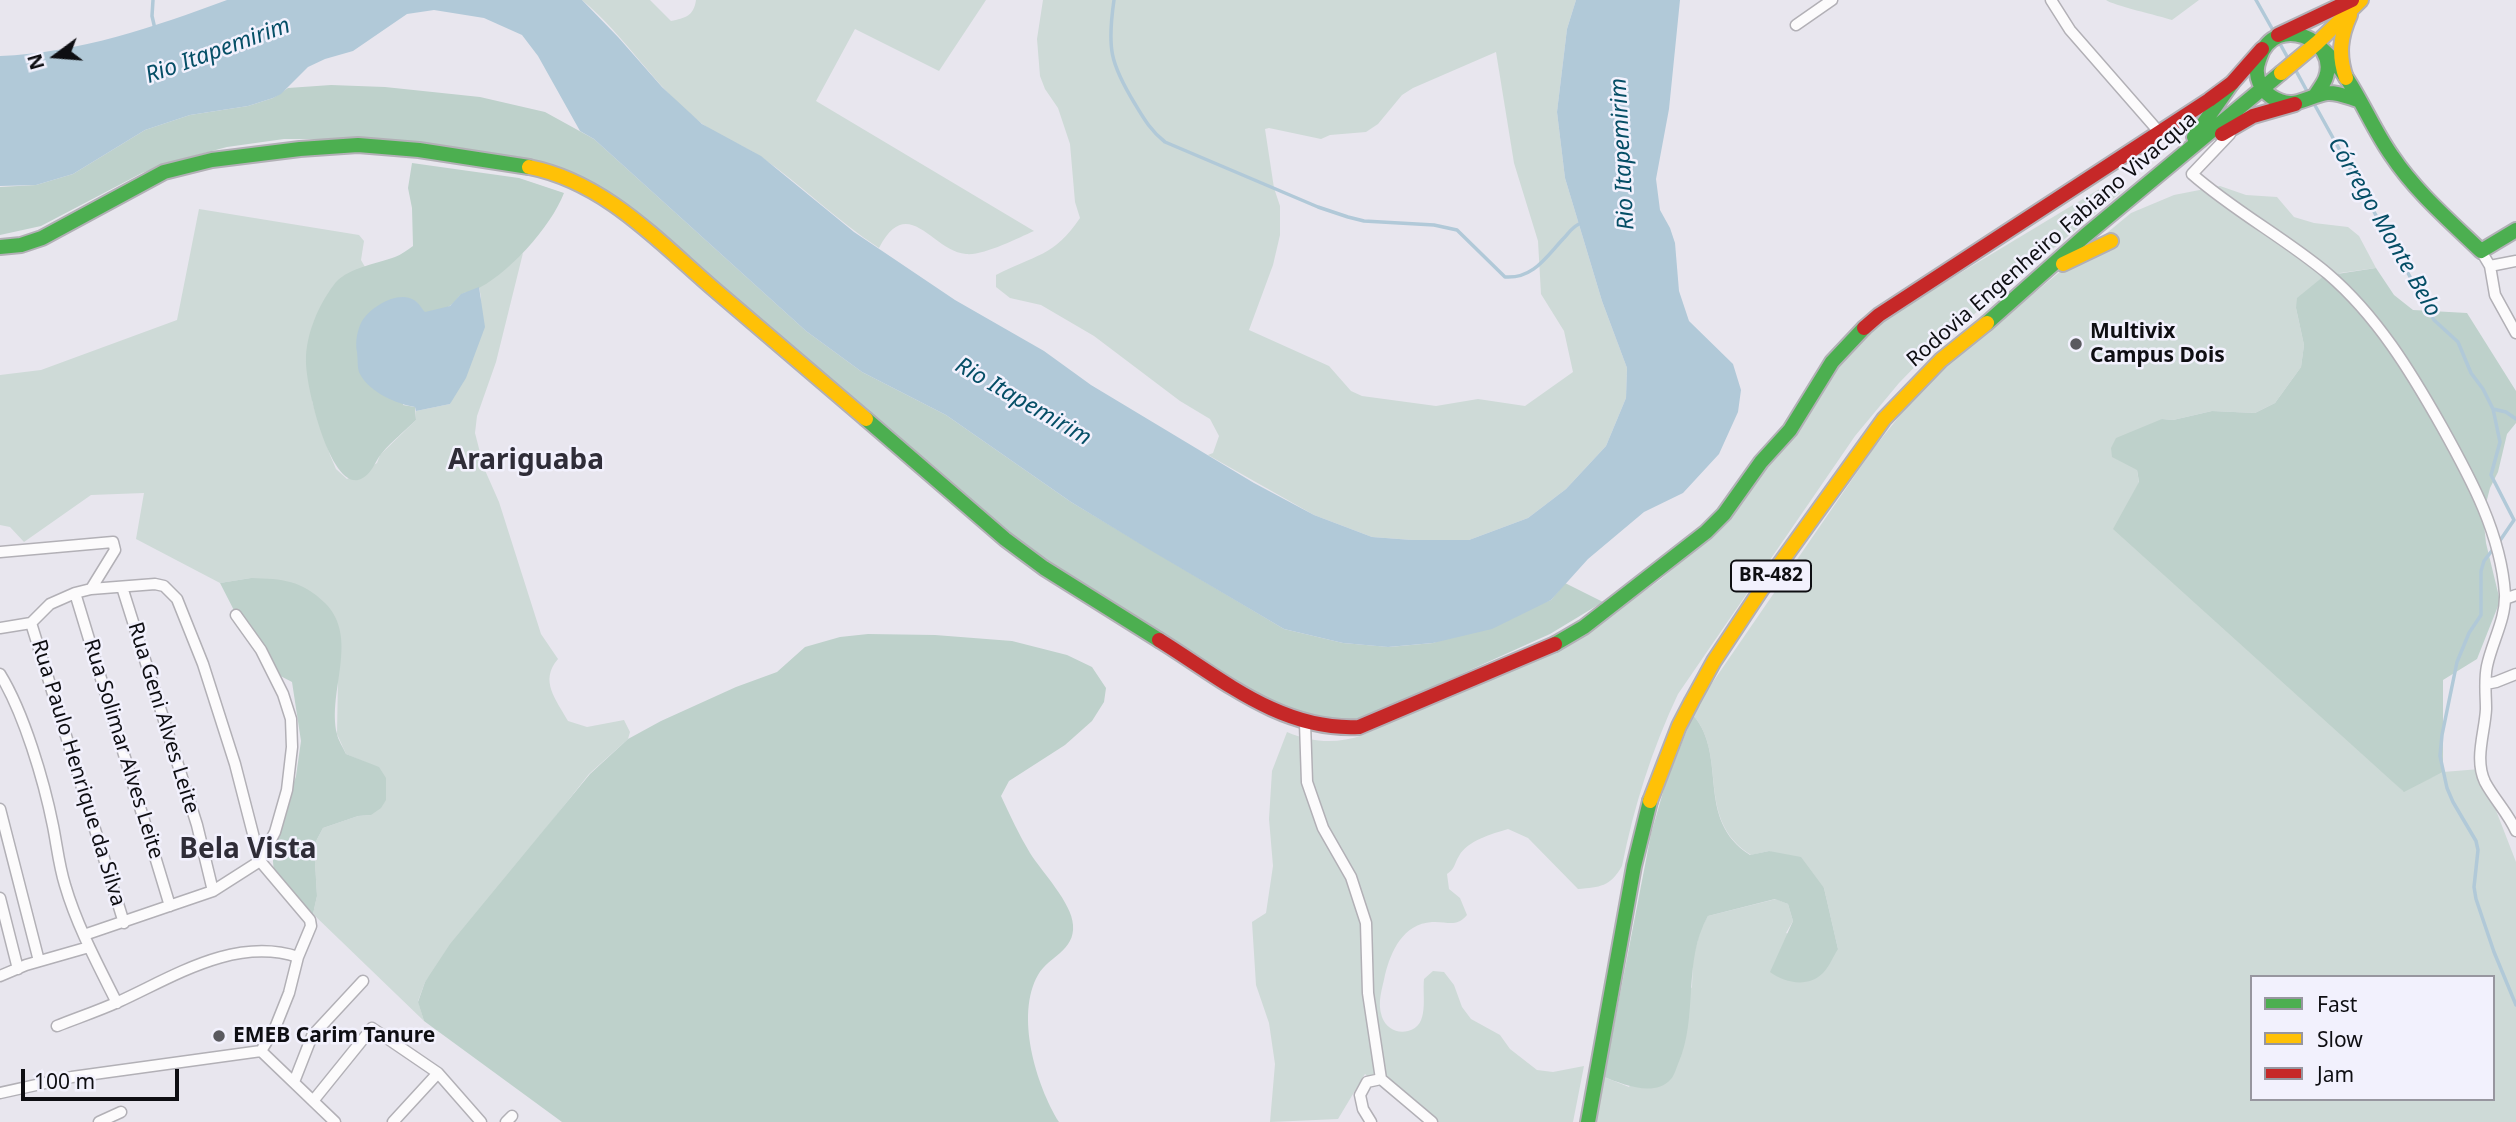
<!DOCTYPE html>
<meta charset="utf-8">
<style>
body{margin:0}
#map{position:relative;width:2516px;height:1122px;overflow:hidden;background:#e8e6ee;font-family:"Noto Sans",sans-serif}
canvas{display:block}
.legend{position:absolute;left:2250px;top:975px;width:245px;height:126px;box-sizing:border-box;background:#f2f1fd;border:2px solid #97969f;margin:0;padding:9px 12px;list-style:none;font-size:21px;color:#0e0e12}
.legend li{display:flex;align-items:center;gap:14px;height:35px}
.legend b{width:35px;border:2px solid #97969f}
.north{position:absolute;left:21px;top:21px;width:70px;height:70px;-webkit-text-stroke:5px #f2f1fd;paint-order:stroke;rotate:254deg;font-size:19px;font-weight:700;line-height:28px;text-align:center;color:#0e0e12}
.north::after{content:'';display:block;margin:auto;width:24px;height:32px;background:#0e0e12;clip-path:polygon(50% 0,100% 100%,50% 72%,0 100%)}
.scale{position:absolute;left:21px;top:1069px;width:158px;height:32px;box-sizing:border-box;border:4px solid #0e0e12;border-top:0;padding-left:9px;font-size:21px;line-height:24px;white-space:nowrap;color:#0e0e12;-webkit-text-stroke:5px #f2f1fd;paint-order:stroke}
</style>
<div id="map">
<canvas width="2516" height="1122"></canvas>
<ul class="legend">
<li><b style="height:9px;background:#4caf50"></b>Fast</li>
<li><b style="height:9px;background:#ffc107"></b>Slow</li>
<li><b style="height:9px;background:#c62828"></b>Jam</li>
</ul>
<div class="north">N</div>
<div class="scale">100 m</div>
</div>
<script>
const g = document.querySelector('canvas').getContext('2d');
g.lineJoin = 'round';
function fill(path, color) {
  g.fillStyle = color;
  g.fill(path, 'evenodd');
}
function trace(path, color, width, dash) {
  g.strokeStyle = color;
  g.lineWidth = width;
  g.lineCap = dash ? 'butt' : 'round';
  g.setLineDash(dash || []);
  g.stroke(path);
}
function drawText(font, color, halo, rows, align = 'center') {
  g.font = font + ' "Noto Sans",sans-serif';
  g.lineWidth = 5;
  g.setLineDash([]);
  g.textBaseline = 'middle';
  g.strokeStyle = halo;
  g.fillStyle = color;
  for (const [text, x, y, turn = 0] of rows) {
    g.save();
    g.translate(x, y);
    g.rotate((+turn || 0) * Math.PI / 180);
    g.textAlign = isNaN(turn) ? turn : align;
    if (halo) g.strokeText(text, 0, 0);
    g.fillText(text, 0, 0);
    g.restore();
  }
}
const green = new Path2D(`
 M582,0H650L671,21C685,18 694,16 696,0H986L939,71L855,29L816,101L1034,231C1018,238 983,256 966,254C932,251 908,192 879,248C837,221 802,185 761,157C742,144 719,137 701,123C655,88 626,36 582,0Z
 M1043,0H1576L1567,29L1557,112L1565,178L1602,301L1627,368L1626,398L1606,446L1566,489L1528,518L1469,540H1412L1372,537L1314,515L1208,455L1213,453L1219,436L1210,419L1180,401L1094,336L1041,305L1010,298L996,287V275C1034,255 1054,257 1080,218L1075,202L1070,144L1058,108L1045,89L1040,76L1037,39ZM1496,52L1514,163L1538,241L1541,294L1564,331L1573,372L1525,406L1478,399L1436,406L1362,396L1351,391L1329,366L1249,330L1273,265L1280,235V206L1274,188L1265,129L1269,128L1321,139L1330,135L1366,132L1378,124L1402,95L1413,88Z
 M2106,0H2199L2172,20C2160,16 2112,5 2106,0Z
 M2111,182L2120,193L1931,350L1899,383L1855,436L1678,694C1652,749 1634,806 1622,866C1610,887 1600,887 1578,889L1528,838L1508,829C1492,834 1468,840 1459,856C1454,864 1455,869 1447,874L1449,889L1460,898L1467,915C1456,928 1447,921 1432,922C1403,924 1391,951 1385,975C1382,990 1377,1002 1382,1017C1386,1028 1397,1034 1408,1031C1430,1026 1422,996 1424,979L1433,971L1444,972L1454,985L1462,1007L1471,1019L1500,1035L1510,1049L1537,1070L1553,1072L1584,1066L1573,1122H1423L1365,1074L1338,1119L1270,1122L1275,1064L1269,1023L1256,985L1252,922L1266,913L1273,866L1269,819L1272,771L1287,732C1313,743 1337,744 1363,735L1556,648L1599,623L1660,580L1698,547L1847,350L1879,322Z
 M2220,186L2246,195L2277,197L2294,217L2314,223L2348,227L2359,236L2376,268L2340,273L2296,308L2304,345L2301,367L2275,403L2255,413L2212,411L2173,420L2162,419L2137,470L2139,483L2129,502L2403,791L2443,772L2480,769L2516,862V1122H1595L1604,1077L1629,1087L1692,987L1693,958L1701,928L1708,916L1776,899L1788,904L1793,921L1786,933L1838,949L1824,888L1769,851L1751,855C1694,819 1729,757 1693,715L1697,705L1873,449L1905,409L1946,366L2131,213L2174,195ZM2252,977H2493V1099H2252Z
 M199,209L359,235L364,241L361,260L365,267L351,273L312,401L330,455L336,469L347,479L377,463L380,455L416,420V411L450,404L481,297L479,287L523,253L496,362L477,416L475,433L484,468L499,502L541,634L558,659C539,681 556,699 568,721L587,727L624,720L630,732L628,739L589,774L425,982L418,1001L424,1021L313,914L317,896L314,845L323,828L358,816L371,815L379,768L346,754L337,734L338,679L251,578L220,583L136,539L144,493L91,495L24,542L10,527L0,525V375L41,370L177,320Z`);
const forest = new Path2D(`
 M331,85L385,87L480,97L545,112L594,139L806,331L862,372L946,415L1071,502L1284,629L1343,643L1389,647L1433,643L1551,600L1565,583L1603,602L1550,634L1357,721L1303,722L1027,549L576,181L345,139H284L227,147L174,161L142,173L41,226L0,235V187L36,185L73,174L145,130L190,115L248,106L273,98L288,88Z
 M412,163L519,178L564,193C551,227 507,276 473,291C470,292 466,292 462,294C458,296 456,302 451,305C445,310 433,312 425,313L415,301L403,405L415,407L416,420C405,431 392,441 382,453C374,462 372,476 358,480C329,486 305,383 306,360C306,335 318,306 333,286C345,268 376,264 395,257C401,255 407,250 413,246L412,208L408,188Z
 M2376,268L2394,295L2413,310L2467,313L2516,391V423L2507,434L2498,472L2490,488L2483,515L2486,543L2500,601L2477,659L2443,680V772L2404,792L2113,529L2139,482L2137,470L2112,457L2111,448L2116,438L2162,419L2173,420L2212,411L2255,413L2275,403L2301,367L2304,345L2296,308L2297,298L2324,276Z
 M251,578C283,579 301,580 325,603C360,638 327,691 337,734C338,740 343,747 346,754L379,767L386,778V800L381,808L371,815L358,816L323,828L314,845L317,896L313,914L285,888L274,873L272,850L296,776L301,741L292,682L263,667L220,583Z
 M868,634L935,635L1012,641L1067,655L1092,667L1106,688L1104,702L1092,721L1065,745L1009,781L1001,796C1010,815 1019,835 1030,853C1042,872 1072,903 1073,925C1075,951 1049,956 1038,975C1015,1015 1036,1085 1059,1122H562L424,1021L418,1002L425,982L450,944L590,774L628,739L661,721L736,687L777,672L805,647L840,637Z
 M1693,715C1729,757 1694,819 1750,855L1769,851L1801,857L1824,888L1838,949C1833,957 1829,967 1823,973C1808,988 1785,983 1770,972L1793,921L1788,904L1775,899L1708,916C1682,961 1699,1018 1678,1064C1676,1069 1674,1076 1671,1079C1654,1098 1623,1084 1604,1077L1651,834L1665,785Z`);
const water = new Path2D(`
 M227,0H582L618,37L662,87L702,124L761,156L854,232L955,300L1044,351L1091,385L1254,483L1314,515L1372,537L1412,540H1469L1528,518L1566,489L1606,446L1626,398L1627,368L1602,301L1565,178L1557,112L1567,29L1576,0H1680L1669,109L1656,179L1660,210L1670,228L1675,243L1679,291L1689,321L1733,364L1741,390L1738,412L1719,454L1683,493L1644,512L1588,559L1551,600L1492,629L1433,643L1388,647L1343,643L1284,629L1150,550L1071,502L946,415L862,372L806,331L594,139L580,131L538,56L522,35L484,18L434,10L407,14L353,51L325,59L308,67L281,94L273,98L248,106L190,115L145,130L73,174L36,185L0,186V56C79,53 154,27 227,0Z
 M479,287L485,327L466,378L450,404L416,411L415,407C397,404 369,392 360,374C357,369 358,359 357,352C355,343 357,330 362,321C371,306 399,290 414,300C419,303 422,309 425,312L450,306L461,294Z`);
const stream = new Path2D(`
 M153,0L152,16L155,29
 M1114,0C1107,48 1110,63 1135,104C1144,119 1151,131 1165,142L1318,207L1348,217L1364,221L1434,225L1457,230L1505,277C1533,279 1546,257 1563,239C1569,233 1571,228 1579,224
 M2256,0L2274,32
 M2279,42L2289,60
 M2295,69L2308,93
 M2312,100L2434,320L2458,342L2471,373L2483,389L2493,409L2500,442L2491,475L2514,520L2499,542
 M2493,409L2506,412L2516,419
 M2494,548L2484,561L2481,571V615L2469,633L2457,662L2442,735L2440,756L2447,788L2453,802L2476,841L2478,850L2474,887L2476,899L2494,952L2516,1005`);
const street = new Path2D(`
 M2051,0L2070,30L2160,133
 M1796,25L1832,0
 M2230,134L2192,174C2234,211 2285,238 2328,274C2377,316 2411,372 2442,427C2471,479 2501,534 2505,594C2506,619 2492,642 2487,666C2484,680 2486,695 2486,709C2485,732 2474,759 2485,782C2494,799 2508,813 2516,831
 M2481,251L2490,266L2495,295L2516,333
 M2490,266L2516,261
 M0,552L113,542L115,550L91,589
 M122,587L197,825L213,891
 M75,593L170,906
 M2505,599L2516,595
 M31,623L124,923
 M0,628L31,623L50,604L75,593L91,589L155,584L164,586L177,599L203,664L235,764L260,861L310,920L311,926L298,957L289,993L275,1028L261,1051
 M0,674C24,713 44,781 53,826C57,846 59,866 65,885C77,926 98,965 117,1003
 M2486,684L2496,682L2516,674
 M1305,723L1307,782L1323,828L1351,877L1366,923L1368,993L1381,1079
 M0,809L39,961
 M0,898L18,969
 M84,935L213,891L260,861L275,832L287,790L292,747L291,719L283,694L261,650L236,615
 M0,976L26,965L89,947
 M57,1026C77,1018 98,1011 118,1002C173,977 235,936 298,957
 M294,1082L312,1036L363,981
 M0,1093L72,1077L261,1051L335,1122
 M313,1101L372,1028L438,1073L481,1122
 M99,1122L121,1112
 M393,1122L438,1073
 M506,1122L512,1116
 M1371,1122L1363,1109L1360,1095L1367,1082L1381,1079L1432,1122`);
const fast = new Path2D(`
 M2321,48C2354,77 2367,121 2392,156C2416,192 2450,221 2481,251L2516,230
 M2315,96C2318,90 2324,84 2326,77C2339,39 2275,13 2260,57C2258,63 2256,67 2257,73C2258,86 2268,97 2280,101C2296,108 2311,95 2327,93C2337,92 2348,97 2358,100
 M2194,137L2232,83
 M0,247L21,245L42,238L164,172L212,160L300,149L358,145L419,150L529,167
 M1987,323L2086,235L2281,73
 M866,419L1005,539L1044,568L1159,640
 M1555,644L1584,627L1706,532L1724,514L1761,462L1790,430L1832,362L1864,328
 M1588,1122L1634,866L1650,801`);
const slow = new Path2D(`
 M2281,73L2317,43L2361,0
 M2346,78C2338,55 2340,37 2350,15
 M529,167C605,182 658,241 715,290C765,333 815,376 866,419
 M2063,264L2111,241
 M1650,801L1679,726L1692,701L1714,661L1761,590L1884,419L1941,360L1987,323`);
const jam = new Path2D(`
 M2278,35L2352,0
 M2222,134L2253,116L2295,104
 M1864,328L1879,315L2209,100L2232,83L2262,49
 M1159,640C1222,679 1281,731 1359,727L1555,644`);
const markers = [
 [2076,344,7,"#5a5a5f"],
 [219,1036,7,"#5a5a5f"]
];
const shields = [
 [1771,576,80]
];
const shieldNames = [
 ["BR-482",1771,576]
];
const streetNames = [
 ["Rodovia Engenheiro Fabiano Vivacqua",2052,240,-41],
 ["Rua Geni Alves Leite",163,718,73],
 ["Rua Solimar Alves Leite",123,749,73],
 ["Rua Paulo Henrique da Silva",78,773,73]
];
const poiNames = [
 ["Multivix",2090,332],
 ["Campus Dois",2090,356],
 ["EMEB Carim Tanure",233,1036]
];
const waterNames = [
 ["Rio Itapemirim",218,51,-20],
 ["Rio Itapemirim",1623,154,-93],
 ["Córrego Monte Belo",2384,227,60],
 ["Rio Itapemirim",1023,402,30]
];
const districtNames = [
 ["Arariguaba",526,461],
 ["Bela Vista",248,850]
];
fill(green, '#cedad7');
fill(forest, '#bed1cb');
fill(water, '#b1c9d8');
trace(stream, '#b1c9d8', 3.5);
trace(street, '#b2b0b6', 13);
trace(fast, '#b2b0b6', 18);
trace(slow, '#b2b0b6', 18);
trace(jam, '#b2b0b6', 18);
trace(street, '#fcfbfc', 10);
trace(fast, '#4caf50', 14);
trace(slow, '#ffc107', 14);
trace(jam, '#c62828', 14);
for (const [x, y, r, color] of markers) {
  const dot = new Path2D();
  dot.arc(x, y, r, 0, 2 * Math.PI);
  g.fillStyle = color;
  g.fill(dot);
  trace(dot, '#f2f1fd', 2.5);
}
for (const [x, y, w] of shields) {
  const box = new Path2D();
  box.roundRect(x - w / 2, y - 15.5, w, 31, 5);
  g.fillStyle = '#f2f1fd';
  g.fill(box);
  trace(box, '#0e0e12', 2);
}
drawText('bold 19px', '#0e0e12', null, shieldNames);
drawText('21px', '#0e0e12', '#f2f1fd', streetNames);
drawText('bold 21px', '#0e0e12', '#f2f1fd', poiNames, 'left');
drawText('italic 23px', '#054e66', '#f2f1fd', waterNames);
drawText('bold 28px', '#2f2d38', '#f2f1fd', districtNames);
</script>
